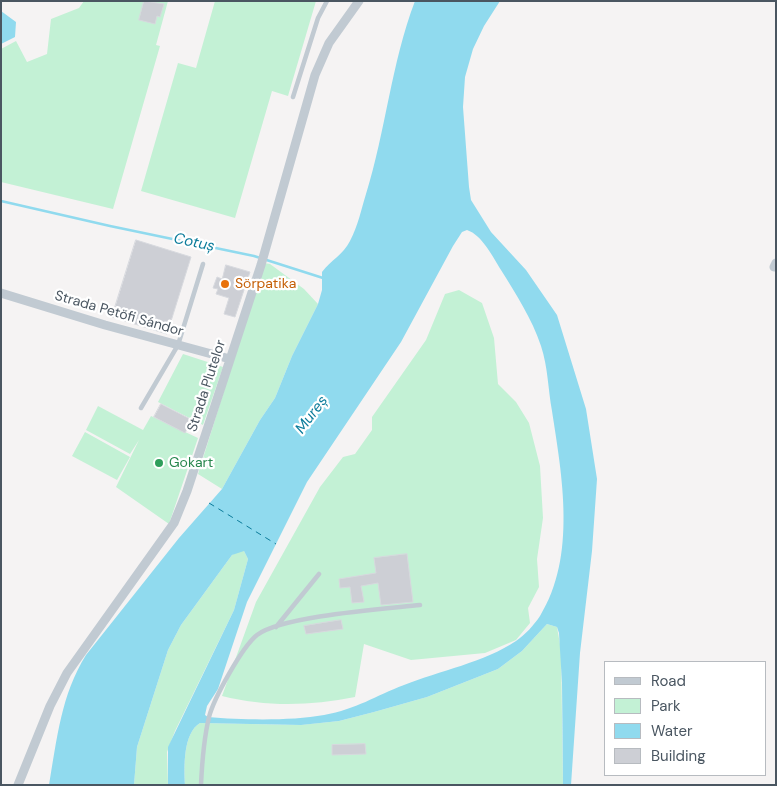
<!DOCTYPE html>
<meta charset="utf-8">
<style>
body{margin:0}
#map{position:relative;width:777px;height:786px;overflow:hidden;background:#f5f3f3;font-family:"DM Sans",sans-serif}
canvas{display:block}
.frame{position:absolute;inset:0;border:2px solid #4a5661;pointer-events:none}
.legend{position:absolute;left:604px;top:661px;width:162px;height:115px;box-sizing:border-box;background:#fff;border:1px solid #b7bbc0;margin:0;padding:6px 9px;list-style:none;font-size:15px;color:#4a5661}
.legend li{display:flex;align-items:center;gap:10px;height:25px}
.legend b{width:25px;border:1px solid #b7bbc0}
</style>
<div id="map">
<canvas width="777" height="786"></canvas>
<div class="frame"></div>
<ul class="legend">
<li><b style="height:6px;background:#c1cad2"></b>Road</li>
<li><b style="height:14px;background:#c3f1d5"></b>Park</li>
<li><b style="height:14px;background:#90daee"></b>Water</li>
<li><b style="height:14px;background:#cdcfd5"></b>Building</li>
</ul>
</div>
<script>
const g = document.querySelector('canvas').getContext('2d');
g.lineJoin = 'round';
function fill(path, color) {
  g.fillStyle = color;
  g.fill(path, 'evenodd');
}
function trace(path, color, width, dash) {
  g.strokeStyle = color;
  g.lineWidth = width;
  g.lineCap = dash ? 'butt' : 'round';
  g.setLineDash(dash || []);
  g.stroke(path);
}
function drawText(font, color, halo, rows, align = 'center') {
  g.font = font + ' "DM Sans",sans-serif';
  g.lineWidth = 4.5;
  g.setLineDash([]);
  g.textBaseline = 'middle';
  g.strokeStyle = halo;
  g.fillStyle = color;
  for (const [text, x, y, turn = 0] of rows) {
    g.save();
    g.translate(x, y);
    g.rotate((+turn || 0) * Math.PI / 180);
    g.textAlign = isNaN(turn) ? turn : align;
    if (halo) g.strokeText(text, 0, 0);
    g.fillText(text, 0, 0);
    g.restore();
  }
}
const green = new Path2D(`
 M84,1H168L156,45L160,46L113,209L1,182V49L16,41L27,62L47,54L51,19L79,8Z
 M215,1H316L288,96L272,91L235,218L141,191L178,63L196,68Z
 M264,263L270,264L304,289L318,304L292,356L275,398L260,420L222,489L198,474Z
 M459,290L482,303L494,338L498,384L516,402L529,423L540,466L543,518L537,559L539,587L528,608L530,623L516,640L485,653L411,660L364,644L355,697C310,706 266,707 222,696L256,602L320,487L343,457L355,454L372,430V417L426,340L445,294Z
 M183,354L223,367L203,425L158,402Z
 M98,406L143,430L151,416L198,438L169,524L116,487L139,440L130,454L86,430Z
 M85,432L130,457L117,480L72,456Z
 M239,551H244L248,559L234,610L175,731L167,752L168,785H134L137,747L168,650L181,625L232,555Z
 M547,624L557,627L561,650L563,785H185C184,767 183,733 200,723L300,725L339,721L374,712L427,697L498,669L522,651Z`);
const water = new Path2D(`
 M415,1H500L484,26L473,49L465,77L463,107L469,187L471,200L491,232L526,270L557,315L586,409L597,479L592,551L580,653L571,785H563L562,683L559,633L557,627L547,624L522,651L498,669L427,697L374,712L339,721L301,725L200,723C183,733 184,767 185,785H168V747L234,610L248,559L244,551L232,555L181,625L168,650L137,747L134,785H49C57,739 61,695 86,655L179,538L222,489L260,420L275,398L292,356L318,304L322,290V272C331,260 343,255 350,241C358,226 361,210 366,194C386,130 391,64 415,1ZM467,230C482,235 493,257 501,270C516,294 532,319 541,346C548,367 548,389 552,411C562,476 577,556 540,616C534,625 525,635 516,641C485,662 439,671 404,685C375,696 357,709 324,715C291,721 242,720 208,717L205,715L207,706L218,689L247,602L307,482L401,342L453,246L462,232Z
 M1,11L16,22L15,37L1,44Z`);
const stream = new Path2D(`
 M1,201L110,226L254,256L323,278`);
const ferry = new Path2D(`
 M209,503L276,544`);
const building = new Path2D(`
 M144,1L164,4L160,17L157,16L155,24L139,20Z
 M136,240L191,257L167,334L112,317Z
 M226,265L250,272L235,317L224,314L229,298L216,294L218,289L213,288L217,277L222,279Z
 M161,404L192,420L185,433L154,417Z
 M407,554L413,602L381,605L378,583L361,586L364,602L352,603L350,587L340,588L339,579L376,573L374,558Z
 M341,620L343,629L306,634L304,626Z
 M365,744L366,754L332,755V745Z`);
const lane = new Path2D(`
 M293,97L318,18L327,1
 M141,408L178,345L203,264
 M276,627L319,574
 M201,785C202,763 204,738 209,717C214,698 242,647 257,635C282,616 384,609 420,605`);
const street = new Path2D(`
 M774,267L776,263
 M1,293L105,325L230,359
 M18,785L50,706L67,673L174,523L187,491L261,265L315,75L329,43L359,1`);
const markers = [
 [225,284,5,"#e8710a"],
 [159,463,5,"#2e9e5b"]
];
const foodNames = [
 ["Sörpatika",235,284]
];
const streetNames = [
 ["Strada Petöfi Sándor",119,314,16],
 ["Strada Plutelor",207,386,-72]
];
const leisureNames = [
 ["Gokart",169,463]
];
const waterNames = [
 ["Cotuș",194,243,12],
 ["Mureș",312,415,-53]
];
fill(green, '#c3f1d5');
fill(water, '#90daee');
trace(stream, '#90daee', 2.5);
trace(ferry, '#0c7c9b', 1, [6, 5]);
fill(building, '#cdcfd5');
trace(building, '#d7d9de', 1);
trace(lane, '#c1cad2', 4.5);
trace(street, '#c1cad2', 9);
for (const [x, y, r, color] of markers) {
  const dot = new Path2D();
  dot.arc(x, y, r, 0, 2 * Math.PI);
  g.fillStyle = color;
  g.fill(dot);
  trace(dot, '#fff', 2);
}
drawText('14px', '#c56008', '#fff', foodNames, 'left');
drawText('14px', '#4a5661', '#fff', streetNames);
drawText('14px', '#27864d', '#fff', leisureNames, 'left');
drawText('italic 15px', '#0c7c9b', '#fff', waterNames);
</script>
